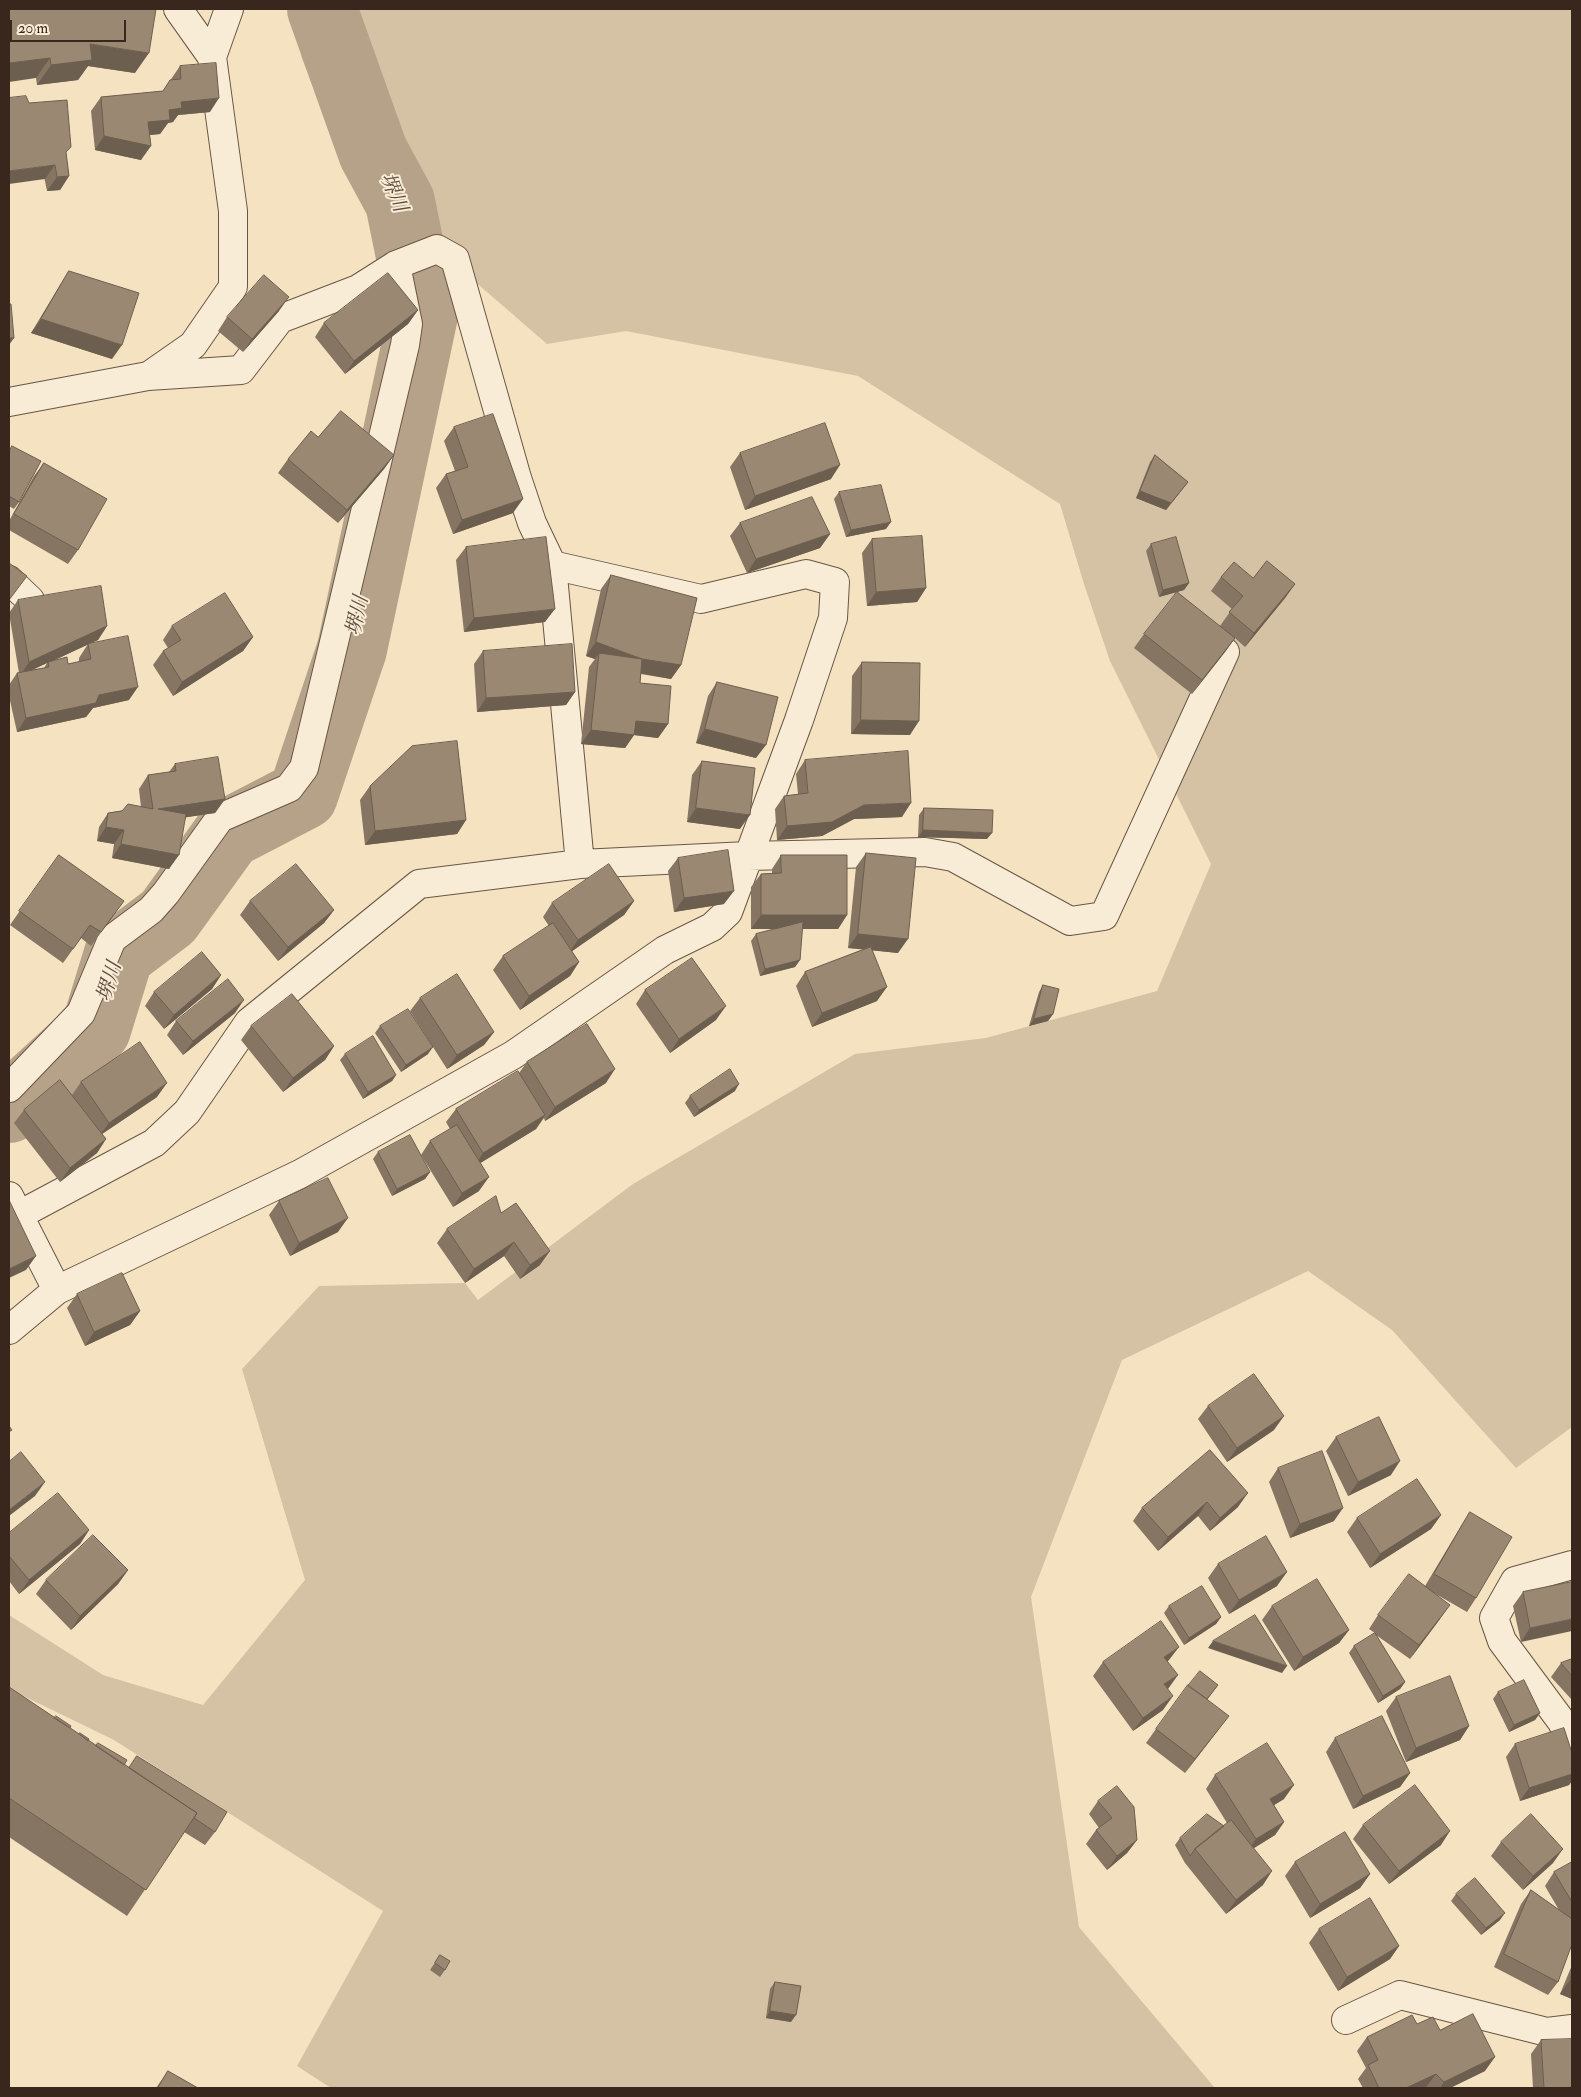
<!DOCTYPE html>
<meta charset="utf-8">
<style>
body{margin:0}
#map{position:relative;width:1581px;height:2097px;overflow:hidden;background:#f5e2c0;font-family:"IM FELL Double Pica",serif}
canvas{display:block}
.frame{position:absolute;inset:0;border:10px solid #39271d;pointer-events:none}
.scale{position:absolute;left:10px;top:20px;width:116px;height:22px;box-sizing:border-box;border:2px solid #39271d;border-top:0;padding-left:6px;font-size:15px;line-height:18px;white-space:nowrap;color:#39271d;-webkit-text-stroke:4px #f8ecd6;paint-order:stroke}
</style>
<div id="map">
<canvas width="1581" height="2097"></canvas>
<div class="frame"></div>
<div class="scale">20 m</div>
</div>
<script>
const g = document.querySelector('canvas').getContext('2d');
g.lineJoin = 'round';
function fill(path, color) {
  g.fillStyle = color;
  g.fill(path, 'evenodd');
}
function trace(path, color, width, dash) {
  g.strokeStyle = color;
  g.lineWidth = width;
  g.lineCap = dash ? 'butt' : 'round';
  g.setLineDash(dash || []);
  g.stroke(path);
}
function drawText(font, color, halo, rows, align = 'center') {
  g.font = font + ' "IM FELL Double Pica","Noto Serif JP",serif';
  g.lineWidth = 4;
  g.setLineDash([]);
  g.textBaseline = 'middle';
  g.strokeStyle = halo;
  g.fillStyle = color;
  for (const [text, x, y, turn = 0] of rows) {
    g.save();
    g.translate(x, y);
    g.rotate((+turn || 0) * Math.PI / 180);
    g.textAlign = isNaN(turn) ? turn : align;
    if (halo) g.strokeText(text, 0, 0);
    g.fillText(text, 0, 0);
    g.restore();
  }
}
const green = new Path2D(`
 M327,9H1572V1427L1516,1468L1392,1330L1308,1271L1122,1360L1031,1597L1079,1927L1215,2088H331L297,2066L383,1911L114,1740L9,1689V1615L103,1675L203,1705L305,1580L242,1369L319,1286L465,1283L478,1300L633,1184L855,1054L986,1038L1157,991L1211,864L1110,661L1084,584L1060,504L858,376L626,331L547,344L346,170L301,56Z`);
const river = new Path2D(`
 M9,1108L96,1029L119,954L168,917L228,834L303,795L352,649L423,315L400,202L373,152L322,9`);
const minor = new Path2D(`
 M178,9L212,57
 M150,375L193,345L233,287V211L212,57L229,9
 M9,402L148,376L241,370L280,319L358,289L396,265L437,249L455,259L517,478L532,523L552,565L580,864
 M9,580L30,600
 M9,1088L81,1013L112,939L151,910L166,893L220,818L289,788L304,768L405,345L408,324L396,265
 M9,1196L57,1290
 M19,1215L154,1143L187,1112L249,1022L419,884L580,864L748,856L925,852L953,857L1070,921L1104,916L1225,652
 M9,1330L57,1290L300,1174L513,1055L665,950L712,927L728,912L799,720L833,618L835,582L806,574L701,599L552,565
 M1572,1565L1515,1581L1494,1618L1502,1641L1562,1722L1572,1744
 M1346,2020L1400,1995L1547,2032L1572,2029`);
const wall = new Path2D(`
 M9,9L135,73L88,66L78,80L37,85L36,78Z
 M180,66L210,112L178,115L173,122L168,123L160,134L150,135L141,160L95,150L91,111L101,97L163,91Z
 M29,103L66,154L69,176L60,190L47,191Z
 M69,271L112,359L31,333L60,285Z
 M418,310L408,324L345,374L315,337L324,323Z
 M279,311L243,352L218,331L227,317Z
 M454,427L513,513L453,534L436,488L446,474L455,471L444,441Z
 M318,437L394,455L384,469L338,523L278,473L288,459Z
 M9,453L19,502L14,509L9,506Z
 M740,453L831,479L745,510L730,467Z
 M1155,455L1188,482L1166,510L1136,498L1150,462Z
 M44,463L78,550L68,564L9,530V521L34,476Z
 M839,492L886,529L846,537L834,499Z
 M740,523L830,534L820,548L747,573L730,536Z
 M872,539L926,588L917,602L867,606L862,553Z
 M1151,544L1189,583L1184,590L1159,597L1146,551Z
 M466,547L545,622L464,632L456,560Z
 M611,575L681,665L671,679L641,674L640,683L668,724L658,738L634,735L625,748L581,744L589,667L595,659L586,656L601,589Z
 M1221,577L1253,578L1295,584L1285,598L1245,647L1235,638L1225,652L1192,694L1134,648L1144,634L1220,626L1232,609L1211,591Z
 M18,600L107,626L98,640L88,644L129,700L93,708L86,717L17,732L9,696V685L17,673H19L9,613ZM88,644L79,658V662L68,664L53,661ZM47,663L44,668L31,670Z
 M172,626L253,637L243,651L173,696L153,665L163,651L168,648L163,640Z
 M483,651L575,692L566,705L477,712L474,664Z
 M862,662L910,735L851,734L852,676Z
 M717,682L756,758L696,743L708,696Z
 M805,760L902,817L854,819L822,836L777,840L775,809L784,796L798,794L796,774Z
 M702,761L740,829L687,822L692,775Z
 M175,764L225,799L215,813L186,817L169,869L112,858L114,844L97,841L99,827L108,813L141,807L139,789L148,775L169,772Z
 M370,786L466,820L457,834L365,845L360,800Z
 M924,808L987,839L918,837L919,815Z
 M866,853L898,953L872,950L877,1001L812,1027L796,986L805,972L864,949L848,948L856,867Z
 M59,855L114,915L91,946L81,938L63,963L10,925Z
 M781,855L847,915L838,929H802L800,960L795,967L760,976L751,941L756,934L775,929H751V887L761,874L772,873V869Z
 M678,858L724,904L674,912L668,871Z
 M250,901L334,910L324,923L278,961L240,915Z
 M634,901L624,915L572,951L579,962L570,976L520,1010L493,970L503,956L549,926L543,917L552,903Z
 M221,975L212,989L164,1029L145,1006L154,992Z
 M1043,985L1053,1014L1048,1021L1029,1026L1039,992Z
 M645,990L716,1020L670,1053L636,1004Z
 M420,998L494,1032L484,1045L447,1069L410,1011Z
 M235,1013L183,1055L167,1035L176,1021Z
 M251,1026L334,1046L325,1060L283,1092L241,1040Z
 M380,1026L428,1054L401,1072L375,1033Z
 M345,1054L396,1075L392,1081L363,1099L340,1060Z
 M527,1062L606,1083L545,1121L544,1118L536,1129L480,1163L479,1191L453,1207L421,1155L430,1141L450,1129L446,1122L456,1109L519,1073Z
 M81,1082L157,1097L102,1134L106,1139L97,1153L60,1182L14,1123L24,1110L72,1095Z
 M735,1091L694,1117L685,1103L690,1096Z
 M378,1152L430,1172L425,1179L392,1196L373,1159Z
 M279,1201L338,1232L290,1256L269,1215Z
 M501,1213L540,1265L520,1279L504,1256L465,1283L437,1243L447,1229Z
 M77,1294L140,1311L130,1325L85,1346L67,1308Z
 M1208,1406L1274,1430L1227,1462L1198,1419Z
 M1336,1437L1391,1475L1348,1496L1326,1451Z
 M1210,1450L1238,1507L1210,1531L1198,1516L1158,1551L1133,1521L1142,1508Z
 M1278,1468L1334,1521L1290,1538L1269,1482Z
 M1470,1512L1476,1598L1467,1612L1434,1593L1440,1619L1410,1659L1376,1635L1405,1682L1400,1689L1378,1703L1349,1653L1354,1646L1375,1633L1369,1629L1378,1615L1425,1586L1461,1526Z
 M1441,1515L1431,1529L1370,1568L1347,1532L1357,1518Z
 M89,1530L80,1544L19,1594L9,1581V1533Z
 M1218,1564L1277,1586L1229,1614L1208,1578Z
 M128,1570L118,1584L71,1630L36,1594L46,1580Z
 M1572,1582L1521,1642L1513,1606L1523,1592Z
 M1169,1606L1221,1617L1216,1624L1184,1645L1164,1613Z
 M1272,1606L1349,1630L1339,1643L1294,1671L1262,1620Z
 M1572,1659V1700L1551,1677L1561,1663Z
 M1169,1660L1167,1661L1163,1710L1133,1731L1093,1676L1103,1662Z
 M1218,1685L1207,1700L1219,1729L1185,1773L1146,1743L1156,1729Z
 M9,1687L129,1768L137,1756L215,1832L205,1845L184,1832L127,1916L9,1837Z
 M1498,1692L1540,1713L1535,1720L1509,1732L1493,1699Z
 M1396,1697L1469,1726L1460,1740L1406,1762L1386,1711Z
 M1335,1738L1410,1773L1400,1787L1353,1809L1326,1752Z
 M1515,1744L1572,1753V1781L1569,1785L1520,1801L1506,1757Z
 M1215,1775L1284,1799L1274,1805L1284,1822L1275,1835L1254,1848L1263,1885L1226,1914L1185,1863L1175,1845L1180,1838L1224,1826L1227,1823L1206,1789Z
 M1098,1801L1137,1840L1127,1853L1107,1870L1086,1844L1096,1830L1099,1828L1089,1814Z
 M1363,1825L1441,1845L1389,1884L1353,1839Z
 M1501,1842L1553,1863L1523,1890L1491,1856Z
 M1295,1862L1370,1874L1360,1888L1310,1918L1285,1876Z
 M1572,1862V1944L1558,1982L1548,1995L1494,1967L1521,1904L1531,1890L1559,1910L1545,1886L1554,1872Z
 M1456,1894L1500,1920L1481,1935L1451,1901Z
 M1319,1929L1399,1946L1390,1959L1338,1991L1309,1943Z
 M440,1955L445,1970L440,1977L430,1970Z
 M1572,1965V1999L1560,1994Z
 M775,1982L791,2022L766,2018L770,1989Z
 M1417,2024L1440,2030L1485,2071L1450,2088H1427L1426,2087L1424,2088H1363L1358,2079L1366,2068L1357,2051L1367,2037Z
 M1541,2040L1572,2088H1533L1531,2054Z
 M168,2071L198,2088H156Z`);
const shadedWall = new Path2D(`
 M90,44L149,53L135,73L88,66L78,80L37,85L51,65Z
 M50,58L36,78L9,82V63Z
 M219,98L210,112L178,115L173,122L168,123L160,134L139,136L148,122L181,102Z
 M104,136L151,146L141,160L95,150Z
 M55,165L45,179L9,184V171Z
 M69,176L60,190L47,191L57,177Z
 M289,297L279,311L243,352L252,339Z
 M418,310L408,324L345,374L354,361Z
 M41,319L122,345L112,359L31,333Z
 M9,338H14L9,345Z
 M394,455L384,469L338,523L347,510Z
 M840,465L831,479L745,510L755,496Z
 M1188,482L1166,510L1136,498L1140,491Z
 M523,499L513,513L453,534L462,520Z
 M891,522L886,529L846,537L851,530Z
 M830,534L820,548L747,573L756,559Z
 M1189,583L1184,590L1159,597L1163,590Z
 M1295,584L1285,598L1245,647L1254,633Z
 M926,588L917,602L867,606L876,592Z
 M555,609L545,622L464,632L474,618Z
 M107,626L98,640L48,663V662L47,663L20,676L29,662Z
 M253,637L243,651L173,696L182,682Z
 M1235,638L1225,652L1192,694L1202,680Z
 M596,642L642,659L599,653L595,659L586,656Z
 M642,659L681,665L671,679L633,672Z
 M138,687L129,700L93,708L86,717L17,732L26,718L99,695Z
 M575,692L566,705L477,712L486,698Z
 M861,720L919,721L910,735L851,734Z
 M636,721L668,724L658,738L634,735L625,748L581,744L591,730Z
 M705,729L766,745L756,758L696,743Z
 M225,799L215,813L148,823L158,809Z
 M911,803L902,817L854,819L822,836L777,840L787,826L864,805Z
 M696,808L750,815L740,829L687,822Z
 M466,820L457,834L365,845L375,831Z
 M106,827L124,830L114,844L97,841Z
 M923,830L992,833L987,839L918,837Z
 M121,844L179,855L169,869L112,858Z
 M734,891L724,904L674,912L684,898Z
 M634,901L624,915L568,954L578,940Z
 M334,910L324,923L278,961L288,947Z
 M761,915H847L838,929H751Z
 M858,934L908,939L898,953L848,948Z
 M800,960L795,967L760,976L765,969Z
 M579,962L570,976L520,1010L529,996Z
 M221,975L212,989L164,1029L174,1015Z
 M887,987L877,1001L812,1027L822,1013Z
 M244,1000L235,1013L183,1055L193,1041Z
 M726,1006L716,1020L670,1053L679,1039Z
 M1053,1014L1048,1021L1029,1026L1034,1019Z
 M494,1032L484,1045L447,1069L457,1055Z
 M334,1046L325,1060L283,1092L293,1078Z
 M433,1047L428,1054L401,1072L406,1065Z
 M615,1069L606,1083L545,1121L555,1107Z
 M396,1075L392,1081L363,1099L368,1092Z
 M167,1083L157,1097L99,1136L109,1123Z
 M739,1084L735,1091L694,1117L699,1110Z
 M545,1115L536,1129L474,1167L483,1153Z
 M106,1139L97,1153L60,1182L70,1168Z
 M430,1172L425,1179L392,1196L397,1189Z
 M489,1177L479,1191L453,1207L462,1193Z
 M348,1218L338,1232L290,1256L299,1243Z
 M514,1242L504,1256L465,1283L474,1269Z
 M550,1251L540,1265L520,1279L530,1265Z
 M36,1256L26,1270L9,1278V1269Z
 M140,1311L130,1325L85,1346L94,1332Z
 M1284,1416L1274,1430L1227,1462L1237,1448Z
 M1400,1461L1391,1475L1348,1496L1358,1482Z
 M45,1482L35,1496L9,1516V1510Z
 M1248,1493L1238,1507L1210,1531L1220,1518Z
 M1207,1502L1198,1516L1158,1551L1168,1537Z
 M1343,1508L1334,1521L1290,1538L1300,1524Z
 M1441,1515L1431,1529L1370,1568L1380,1554Z
 M89,1530L80,1544L19,1594L29,1580Z
 M128,1570L118,1584L71,1630L80,1616Z
 M1287,1572L1277,1586L1229,1614L1239,1600Z
 M1450,1605L1440,1619L1410,1659L1419,1645Z
 M1221,1617L1216,1624L1184,1645L1189,1638Z
 M1572,1619V1631L1521,1642L1530,1628Z
 M1349,1630L1339,1643L1294,1671L1303,1657Z
 M1213,1641L1287,1666L1282,1673L1208,1648Z
 M1179,1647L1169,1660L1154,1671L1164,1657Z
 M1178,1675L1168,1689L1164,1684Z
 M1405,1682L1400,1689L1378,1703L1383,1696Z
 M1173,1696L1163,1710L1133,1731L1143,1718Z
 M1540,1713L1535,1720L1509,1732L1514,1725Z
 M1229,1716L1219,1729L1185,1773L1195,1759Z
 M1469,1726L1460,1740L1406,1762L1416,1748Z
 M1410,1773L1400,1787L1353,1809L1363,1796Z
 M1572,1774V1781L1569,1785L1520,1801L1529,1788Z
 M1294,1785L1284,1799L1261,1813L1270,1799Z
 M1284,1822L1275,1835L1246,1853L1256,1839Z
 M1450,1831L1441,1845L1389,1884L1399,1871Z
 M1137,1840L1127,1853L1107,1870L1117,1856Z
 M1563,1849L1553,1863L1523,1890L1533,1876Z
 M1272,1871L1263,1885L1226,1914L1236,1900Z
 M1370,1874L1360,1888L1310,1918L1320,1904Z
 M1505,1913L1500,1920L1481,1935L1486,1928Z
 M1399,1946L1390,1959L1338,1991L1347,1977Z
 M1570,1980L1572,1981V1999L1560,1994Z
 M770,2011L796,2015L791,2022L766,2018Z
 M1495,2057L1485,2071L1450,2088H1440L1444,2082Z
 M1436,2074L1426,2087L1424,2088H1406Z`);
const building = new Path2D(`
 M9,9H156L149,53L90,44L92,60L51,65L50,58L9,63Z
 M216,63L219,98L181,102L182,108L169,110L170,120L148,122L151,146L104,136L101,97L163,91L170,80L181,79L180,66Z
 M26,96L29,103L67,100L71,147L66,152L69,176L57,177L55,165L9,171V98Z
 M69,271L139,293L122,345L41,319Z
 M388,273L418,310L354,361L324,323Z
 M264,275L289,297L252,339L227,317Z
 M9,304H11L14,338H9Z
 M341,411L394,455L347,510L288,459L311,431L318,437Z
 M493,414L523,499L462,520L446,474L468,467L454,427Z
 M825,423L840,465L755,496L740,453Z
 M12,446L41,461L19,502L9,496V453Z
 M1155,455L1188,482L1171,503L1140,491Z
 M44,463L107,499L78,550L14,514Z
 M881,485L891,522L851,530L839,492Z
 M812,497L830,534L756,559L740,523Z
 M922,536L926,588L876,592L872,539Z
 M546,537L555,609L474,618L466,547Z
 M1176,537L1189,583L1163,590L1151,544Z
 M1267,561L1295,584L1254,633L1229,612L1243,596L1221,577L1234,562L1253,578Z
 M9,563L27,576L9,600Z
 M611,575L697,598L681,665L642,659L640,683L671,686L668,724L636,721L634,735L591,730L599,653L642,659L596,642Z
 M101,586L107,626L29,662L18,600Z
 M1177,592L1235,638L1202,680L1144,634Z
 M225,593L253,637L182,682L163,651L181,640L172,626Z
 M128,636L138,687L99,695L96,703L26,718L17,673L49,667L48,662L67,657L68,664L91,659L88,644Z
 M572,644L575,692L486,698L483,651Z
 M862,662L920,663L919,721L861,720Z
 M717,682L778,697L766,745L705,729Z
 M457,741L466,820L375,831L370,786L412,746Z
 M908,751L911,803L864,805L832,822L787,826L784,796L808,793L805,760Z
 M218,757L225,799L158,809L186,814L179,855L121,844L124,830L106,827L108,813L122,811L128,804L153,809L148,775L176,771L175,764Z
 M702,761L755,768L750,815L696,808Z
 M924,808L993,810L992,833L923,830Z
 M728,850L734,891L684,898L678,858Z
 M866,853L916,858L908,939L858,934Z
 M59,855L124,901L101,932L90,925L73,949L19,911Z
 M781,855H847V915H761V874L781,873Z
 M296,864L334,910L288,947L250,901Z
 M609,864L634,901L578,940L552,903Z
 M803,922L800,960L765,969L756,934Z
 M553,923L579,962L529,996L503,956Z
 M871,947L887,987L822,1013L805,972Z
 M202,952L221,975L174,1015L154,992Z
 M692,958L726,1006L679,1039L645,990Z
 M457,974L494,1032L457,1055L420,998Z
 M228,979L244,1000L193,1041L176,1021Z
 M1043,985L1059,989L1053,1014L1034,1019Z
 M292,994L334,1046L293,1078L251,1026Z
 M408,1009L433,1047L406,1065L380,1026Z
 M587,1024L615,1069L555,1107L527,1062Z
 M373,1036L396,1075L368,1092L345,1054Z
 M140,1042L167,1083L109,1123L81,1082Z
 M730,1069L739,1084L699,1110L690,1096Z
 M518,1071L545,1115L483,1153L456,1109Z
 M60,1080L106,1139L70,1168L24,1110Z
 M457,1125L489,1177L462,1193L430,1141Z
 M410,1135L430,1172L397,1189L378,1152Z
 M328,1178L348,1218L299,1243L279,1201Z
 M496,1196L501,1213L516,1203L550,1251L530,1265L514,1242L474,1269L447,1229Z
 M9,1200L36,1256L9,1269Z
 M122,1273L140,1311L94,1332L77,1294Z
 M1254,1374L1284,1416L1237,1448L1208,1406Z
 M1379,1417L1400,1461L1358,1482L1336,1437Z
 M9,1426L12,1430L9,1432Z
 M1210,1450L1248,1493L1220,1518L1207,1502L1168,1537L1142,1508Z
 M1322,1451L1343,1508L1300,1524L1278,1468Z
 M21,1452L45,1482L9,1510V1462Z
 M1417,1479L1441,1515L1380,1554L1357,1518Z
 M58,1493L89,1530L29,1580L9,1556V1533Z
 M1470,1512L1512,1537L1476,1598L1434,1574Z
 M93,1535L128,1570L80,1616L46,1580Z
 M1266,1536L1287,1572L1239,1600L1218,1564Z
 M1409,1574L1450,1605L1419,1645L1378,1615Z
 M1317,1579L1349,1630L1303,1657L1272,1606Z
 M1572,1582V1619L1530,1628L1523,1592Z
 M1202,1586L1221,1617L1189,1638L1169,1606Z
 M1255,1615L1287,1666L1213,1641Z
 M1161,1621L1179,1647L1164,1657L1178,1675L1164,1684L1173,1696L1143,1718L1103,1662Z
 M1375,1633L1405,1682L1383,1696L1354,1646Z
 M1572,1659V1676L1561,1663Z
 M1200,1671L1218,1685L1207,1699L1188,1686Z
 M1450,1676L1469,1726L1416,1748L1396,1697Z
 M1524,1680L1540,1713L1514,1725L1498,1692Z
 M1188,1685L1229,1716L1195,1759L1156,1729Z
 M9,1687L197,1813L146,1890L9,1798Z
 M56,1716L71,1726L70,1728L54,1718Z
 M1382,1716L1410,1773L1363,1796L1335,1738Z
 M1564,1728L1572,1753V1774L1529,1788L1515,1744Z
 M80,1733L89,1739L88,1741L79,1734Z
 M98,1743L127,1760L124,1765L96,1746Z
 M1267,1743L1294,1785L1270,1799L1284,1822L1256,1839L1215,1775Z
 M137,1756L227,1812L215,1832L194,1818L197,1813L129,1768Z
 M1415,1785L1450,1831L1399,1871L1363,1825Z
 M1117,1786L1134,1807L1137,1840L1117,1856L1096,1830L1112,1818L1098,1801Z
 M1207,1814L1224,1826L1195,1849L1190,1856L1180,1838Z
 M1531,1814L1563,1849L1533,1876L1501,1842Z
 M1231,1820L1272,1871L1236,1900L1195,1849Z
 M1345,1832L1370,1874L1320,1904L1295,1862Z
 M1572,1862V1902L1554,1872Z
 M1475,1878L1505,1913L1486,1928L1456,1894Z
 M1531,1890L1572,1919V1944L1558,1982L1504,1954Z
 M1370,1898L1399,1946L1347,1977L1319,1929Z
 M440,1955L450,1961L445,1970L435,1963Z
 M1572,1974V1981L1570,1980Z
 M775,1982L801,1986L796,2015L770,2011Z
 M1473,2014L1495,2057L1444,2082L1436,2074L1406,2088H1379L1368,2065L1378,2060L1367,2037L1412,2015L1417,2024L1433,2017L1440,2030Z
 M1572,2039V2087L1563,2088H1544L1541,2040Z
 M168,2071L198,2088H158Z`);
const waterNames = [
 ["堺川",392,193,67],
 ["堺川",359,616,-78],
 ["堺川",111,982,-73]
];
fill(green, '#d5c2a4');
trace(river, '#b5a289', 70);
trace(minor, '#685646', 30);
trace(minor, '#f8ecd6', 28);
fill(wall, '#857562');
fill(shadedWall, '#6c5f50');
fill(building, '#9b8872');
trace(building, '#6c5f50', 1);
drawText('italic 20px', '#5e4c3d', '#f8ecd6', waterNames);
</script>
